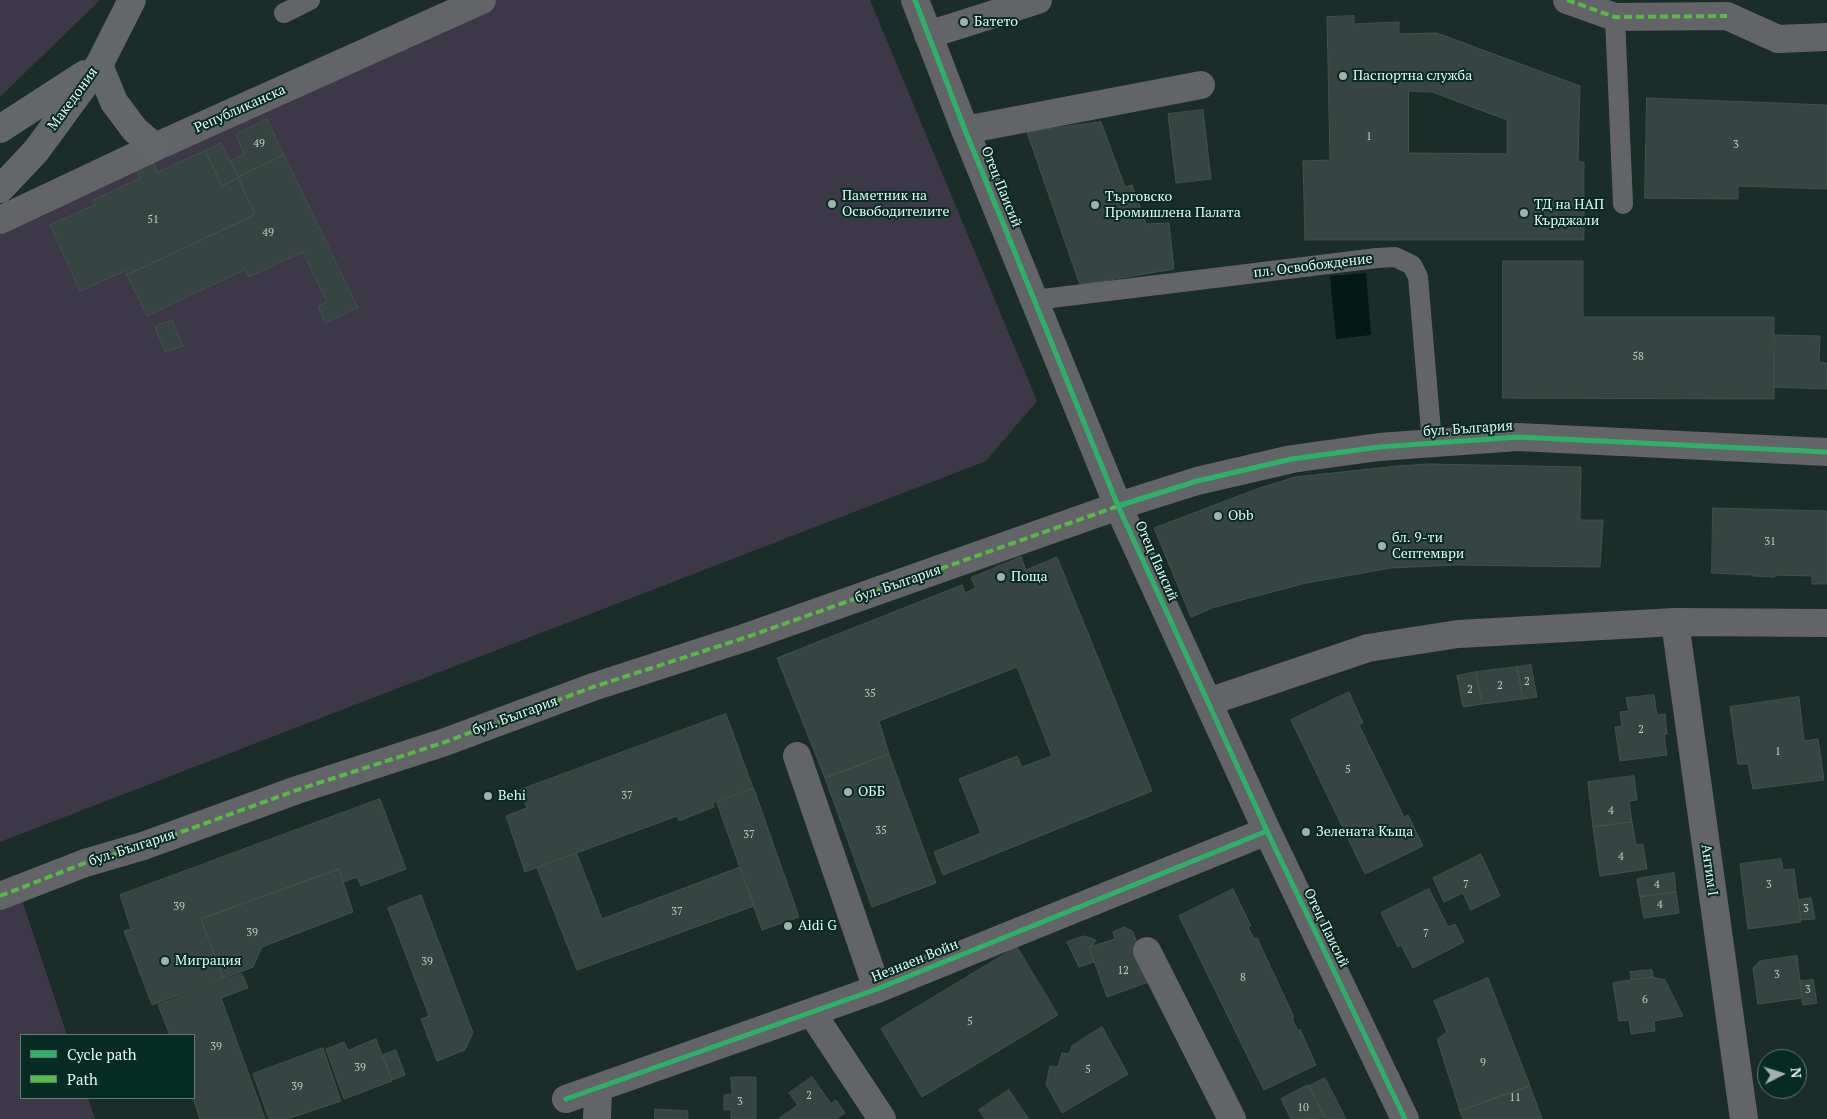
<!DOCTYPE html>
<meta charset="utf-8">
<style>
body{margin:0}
#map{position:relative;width:1827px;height:1119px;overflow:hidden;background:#1a2d28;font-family:"PT Serif",serif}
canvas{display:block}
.legend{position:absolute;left:20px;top:1034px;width:175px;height:65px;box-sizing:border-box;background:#062b22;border:1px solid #607d76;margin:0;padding:6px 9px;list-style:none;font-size:15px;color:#e6f9f3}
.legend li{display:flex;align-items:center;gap:10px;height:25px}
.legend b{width:25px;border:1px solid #607d76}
.north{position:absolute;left:1757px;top:1049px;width:50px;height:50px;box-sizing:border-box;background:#062b22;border:1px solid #607d76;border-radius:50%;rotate:85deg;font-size:14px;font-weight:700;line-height:20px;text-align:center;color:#e6f9f3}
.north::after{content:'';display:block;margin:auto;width:18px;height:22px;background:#9fb2ac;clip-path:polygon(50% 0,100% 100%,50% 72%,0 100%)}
</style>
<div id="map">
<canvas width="1827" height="1119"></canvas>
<ul class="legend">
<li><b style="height:6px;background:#2db169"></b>Cycle path</li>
<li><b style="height:6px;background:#58b947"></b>Path</li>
</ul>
<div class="north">N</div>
</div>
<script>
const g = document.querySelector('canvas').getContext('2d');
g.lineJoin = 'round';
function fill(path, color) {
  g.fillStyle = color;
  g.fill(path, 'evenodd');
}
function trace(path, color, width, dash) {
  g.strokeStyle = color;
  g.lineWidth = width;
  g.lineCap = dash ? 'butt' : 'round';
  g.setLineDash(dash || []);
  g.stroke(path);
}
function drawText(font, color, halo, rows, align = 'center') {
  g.font = font + ' "PT Serif",serif';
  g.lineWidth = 4;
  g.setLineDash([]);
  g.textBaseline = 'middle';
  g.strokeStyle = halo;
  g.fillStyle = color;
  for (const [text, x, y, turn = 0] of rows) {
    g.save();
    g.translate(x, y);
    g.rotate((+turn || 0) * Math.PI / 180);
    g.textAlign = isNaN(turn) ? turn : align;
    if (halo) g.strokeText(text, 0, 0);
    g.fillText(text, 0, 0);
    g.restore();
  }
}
const green = new Path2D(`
 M0,0H100L0,97Z
 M462,0H870L1037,401L986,461L0,842V221Z
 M22,900L67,1035H21V1098H88L95,1119H0V908Z`);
const water = new Path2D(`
 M1366,273L1371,335L1336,339L1330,276Z`);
const building = new Path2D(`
 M1354,16V24L1399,22V34L1437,33L1580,86L1578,162H1584V240H1305L1303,161L1330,160L1327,17ZM1409,91L1432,92L1507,120V154L1409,153Z
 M1647,98L1827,105V189L1738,186V199L1645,198Z
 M1203,110L1211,179L1176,183L1168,114Z
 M267,119L284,155L238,177L230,161L244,154L236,135Z
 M1101,122L1125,187L1132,185L1146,224L1169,223L1174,269L1080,285L1027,132Z
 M221,143L238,178L222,186L205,151Z
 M205,151L222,186L238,178L255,215L127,275L125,271L80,291L50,225L95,205L93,200L140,178L136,170L154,163L157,172Z
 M284,155L358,308L325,323L318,306L327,302L303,252L249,277L246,269L147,316L127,275L255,214L238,177Z
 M1503,261H1583V317H1774V399L1503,398Z
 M172,320L183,346L165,352L155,327Z
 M1776,335L1820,336L1819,362L1827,363V389L1774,387Z
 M1429,464L1581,467L1580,520H1603L1600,567L1455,565L1391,568L1306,583L1215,607L1191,617L1154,528L1257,489L1295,477L1398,466Z
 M1713,508L1827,511V584H1812V576L1774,575L1775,577L1752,576L1753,575L1712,573Z
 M1021,557L1026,570L1057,557L1152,791L943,875L934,852L981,833L959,779L1017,756L1022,767L1052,756L1017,667L879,721L889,754L825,778L777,658L962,585L965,593L976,588L971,578Z
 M1531,665L1537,697L1523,699L1517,667Z
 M1517,667L1523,699L1482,704L1476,672Z
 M1476,672L1482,704L1463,707L1457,676Z
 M1349,692L1363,723L1359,725L1404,817L1408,815L1423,846L1365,874L1291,720Z
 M1654,695L1657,715L1665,714L1667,734L1664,735L1667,755L1620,761L1615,727L1622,726L1620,712L1629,711L1626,698Z
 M1799,697L1804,741L1818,739L1824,780L1753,789L1748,764H1738L1730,707Z
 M726,714L753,788L713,803L714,807L679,821L677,816L525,872L506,816L527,808L520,790Z
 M889,754L936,883L872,907L825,778Z
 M1634,776L1637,800L1629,801L1632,822L1593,827L1588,782Z
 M754,789L799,917L762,930L717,803Z
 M380,799L406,869L361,886L357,877L344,882L339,869L201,919L223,979L152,1005L124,931L131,929L120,895Z
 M1632,822L1636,845L1643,844L1647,869L1600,876L1593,827Z
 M577,854L602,919L740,867L754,906L577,970L537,868Z
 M1481,854L1500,896L1471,910L1463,893L1444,902L1433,878Z
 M1781,859L1783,870L1794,869L1801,922L1748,929L1740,864Z
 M339,869L353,912L262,947L253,967L223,979L201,919Z
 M1674,873L1676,892L1640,897L1637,879Z
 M1233,889L1251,926L1248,927L1254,939L1257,938L1294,1017L1292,1018L1298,1031L1300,1029L1316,1065L1264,1090L1179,916Z
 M1429,889L1448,927L1455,924L1464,942L1413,968L1401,945L1398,947L1381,913Z
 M1676,892L1679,913L1644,918L1640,897Z
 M421,895L473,1033L465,1050L437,1061L421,1019L429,1016L388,908Z
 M1811,898L1815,919L1801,920L1798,900Z
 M1125,927L1133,932L1151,981L1107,997L1089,947L1115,939L1113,932Z
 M1084,936L1096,940L1092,946L1089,947L1094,962L1079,967L1067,942Z
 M1017,947L1058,1015L922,1097L881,1029Z
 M1797,956L1802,998L1758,1004L1753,968L1760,961Z
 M1652,970L1653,977L1631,980L1630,972Z
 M242,974L248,988L221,998L265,1119H200L193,1098L194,1035H170L158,1005Z
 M1653,977L1665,980L1683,1016L1654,1021L1655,1031L1631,1034L1629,1020L1619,1021L1613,983Z
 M1488,978L1530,1086L1460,1111L1437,1039L1447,1032L1434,1001Z
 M1813,980L1817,1003L1803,1005L1800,981Z
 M1102,1027L1128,1074L1062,1113L1046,1084L1050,1066L1058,1067L1062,1053L1069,1054L1072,1046Z
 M376,1039L392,1081L344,1099L326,1049L344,1042L348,1050Z
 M323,1048L341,1101L287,1119H269L253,1074Z
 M396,1050L405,1075L392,1080L383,1055Z
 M731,1077H756V1119H731V1109L724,1110V1095L732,1094Z
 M812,1077L831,1104L836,1100L845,1113L836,1119H778L798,1105L789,1093Z
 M1325,1078L1346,1119H1326L1309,1086Z
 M1308,1085L1325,1118L1291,1119L1281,1099Z
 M1530,1086L1542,1119H1463L1460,1111Z
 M1009,1090L1029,1119H985L979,1110Z
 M655,1109L688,1111V1119H655Z`);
const service = new Path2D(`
 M284,13L310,0
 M1615,17L1623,204
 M1035,300L1377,258L1395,257L1412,265L1418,277L1432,443`);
const pedestrian = new Path2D(`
 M0,896L85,863L143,846L297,790L445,742L593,687L744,638L1118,506`);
const minor = new Path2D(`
 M915,0L965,130L1118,506L1267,831L1405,1119
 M1567,0L1615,17L1727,16L1778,39L1827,37
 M928,35L1038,0
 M965,130L1201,85
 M0,220L155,147L482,0
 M1118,506L1197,481L1292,459L1379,447L1518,437L1827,452
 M1675,622L1744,1119
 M1208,702L1368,648L1458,634L1675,622L1827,623
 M797,756L877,989
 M1147,951L1232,1119
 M812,1013L882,1119
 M566,1099L877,989L1267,831
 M597,1119L598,1088`);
const secondary = new Path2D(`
 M99,65L114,102L135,130L155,147
 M0,129L85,74
 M0,189L36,151L99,65L132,0`);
const quiet = new Path2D(`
 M1567,0L1615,17L1727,16
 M0,896L85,863L143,846L297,790L445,742L593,687L744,638L1118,506`);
const cycleway = new Path2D(`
 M915,0L965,130L1118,506L1267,831L1405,1119
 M1118,506L1197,481L1292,459L1379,447L1518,437L1827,452
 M566,1099L877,989L1267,831`);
const markers = [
 [964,22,5,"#9fb2ac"],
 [1343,76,5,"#9fb2ac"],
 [832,204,5,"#9fb2ac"],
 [1095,205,5,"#9fb2ac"],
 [1524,213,5,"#9fb2ac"],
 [1218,516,5,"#9fb2ac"],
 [1382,546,5,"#9fb2ac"],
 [1001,577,5,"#9fb2ac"],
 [848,792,5,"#9fb2ac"],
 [488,796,5,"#9fb2ac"],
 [1306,832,5,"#9fb2ac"],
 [788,926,5,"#9fb2ac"],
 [165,961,5,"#9fb2ac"]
];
const numberNames = [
 ["1",1369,137],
 ["49",259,144],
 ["3",1736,145],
 ["51",153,220],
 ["49",268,233],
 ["58",1638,357],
 ["31",1770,542],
 ["2",1527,682],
 ["2",1500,686],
 ["2",1470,690],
 ["35",870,694],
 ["2",1641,730],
 ["1",1778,752],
 ["5",1348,770],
 ["37",627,796],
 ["4",1611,811],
 ["35",881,831],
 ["37",749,835],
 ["4",1621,857],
 ["7",1466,885],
 ["4",1657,885],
 ["3",1769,885],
 ["4",1660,905],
 ["39",179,907],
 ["3",1806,909],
 ["37",677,912],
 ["39",252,933],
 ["7",1426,934],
 ["39",427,962],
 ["12",1123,971],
 ["3",1777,975],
 ["8",1243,978],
 ["3",1808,990],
 ["6",1645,1000],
 ["5",970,1022],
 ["39",216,1047],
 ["9",1483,1063],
 ["39",360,1068],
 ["5",1088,1070],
 ["39",297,1087],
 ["2",809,1096],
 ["11",1515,1098],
 ["3",740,1102],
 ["10",1303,1108]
];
const poiNames = [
 ["Батето",974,22],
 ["Паспортна служба",1353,76],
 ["Паметник на",842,196],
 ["Освободителите",842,212],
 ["Търговско",1105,197],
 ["Промишлена Палата",1105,213],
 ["ТД на НАП",1534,205],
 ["Кърджали",1534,221],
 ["Obb",1228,516],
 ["бл. 9-ти",1392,538],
 ["Септември",1392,554],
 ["Поща",1011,577],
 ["ОББ",858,792],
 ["Behi",498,796],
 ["Зелената Къща",1316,832],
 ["Aldi G",798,926],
 ["Миграция",175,961]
];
const streetNames = [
 ["Македония",73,99,-54],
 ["Републиканска",240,109,-24],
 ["Отец Паисий",1001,187,68],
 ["пл. Освобождение",1313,266,-7],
 ["бул. България",1468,429,-4],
 ["Отец Паисий",1156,561,66],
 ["бул. България",898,584,-19],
 ["бул. България",515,716,-20],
 ["бул. България",132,848,-18],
 ["Антим I",1709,870,82],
 ["Отец Паисий",1326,928,64],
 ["Незнаен Войн",915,961,-22]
];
fill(green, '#3d3848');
fill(water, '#021a13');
fill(building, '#364541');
trace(building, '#41514c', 1);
trace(service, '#636468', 20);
trace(pedestrian, '#636468', 28);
trace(minor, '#636468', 28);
trace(secondary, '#646769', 28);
trace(quiet, '#58b947', 4, [8, 4]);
trace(cycleway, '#2db169', 5);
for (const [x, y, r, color] of markers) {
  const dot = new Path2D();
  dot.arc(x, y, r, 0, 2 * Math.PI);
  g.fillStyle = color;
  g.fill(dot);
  trace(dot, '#062b22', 2);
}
drawText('11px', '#baccc6', null, numberNames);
drawText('14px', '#e6f9f3', '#062b22', poiNames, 'left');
drawText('14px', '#e6f9f3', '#062b22', streetNames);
</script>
